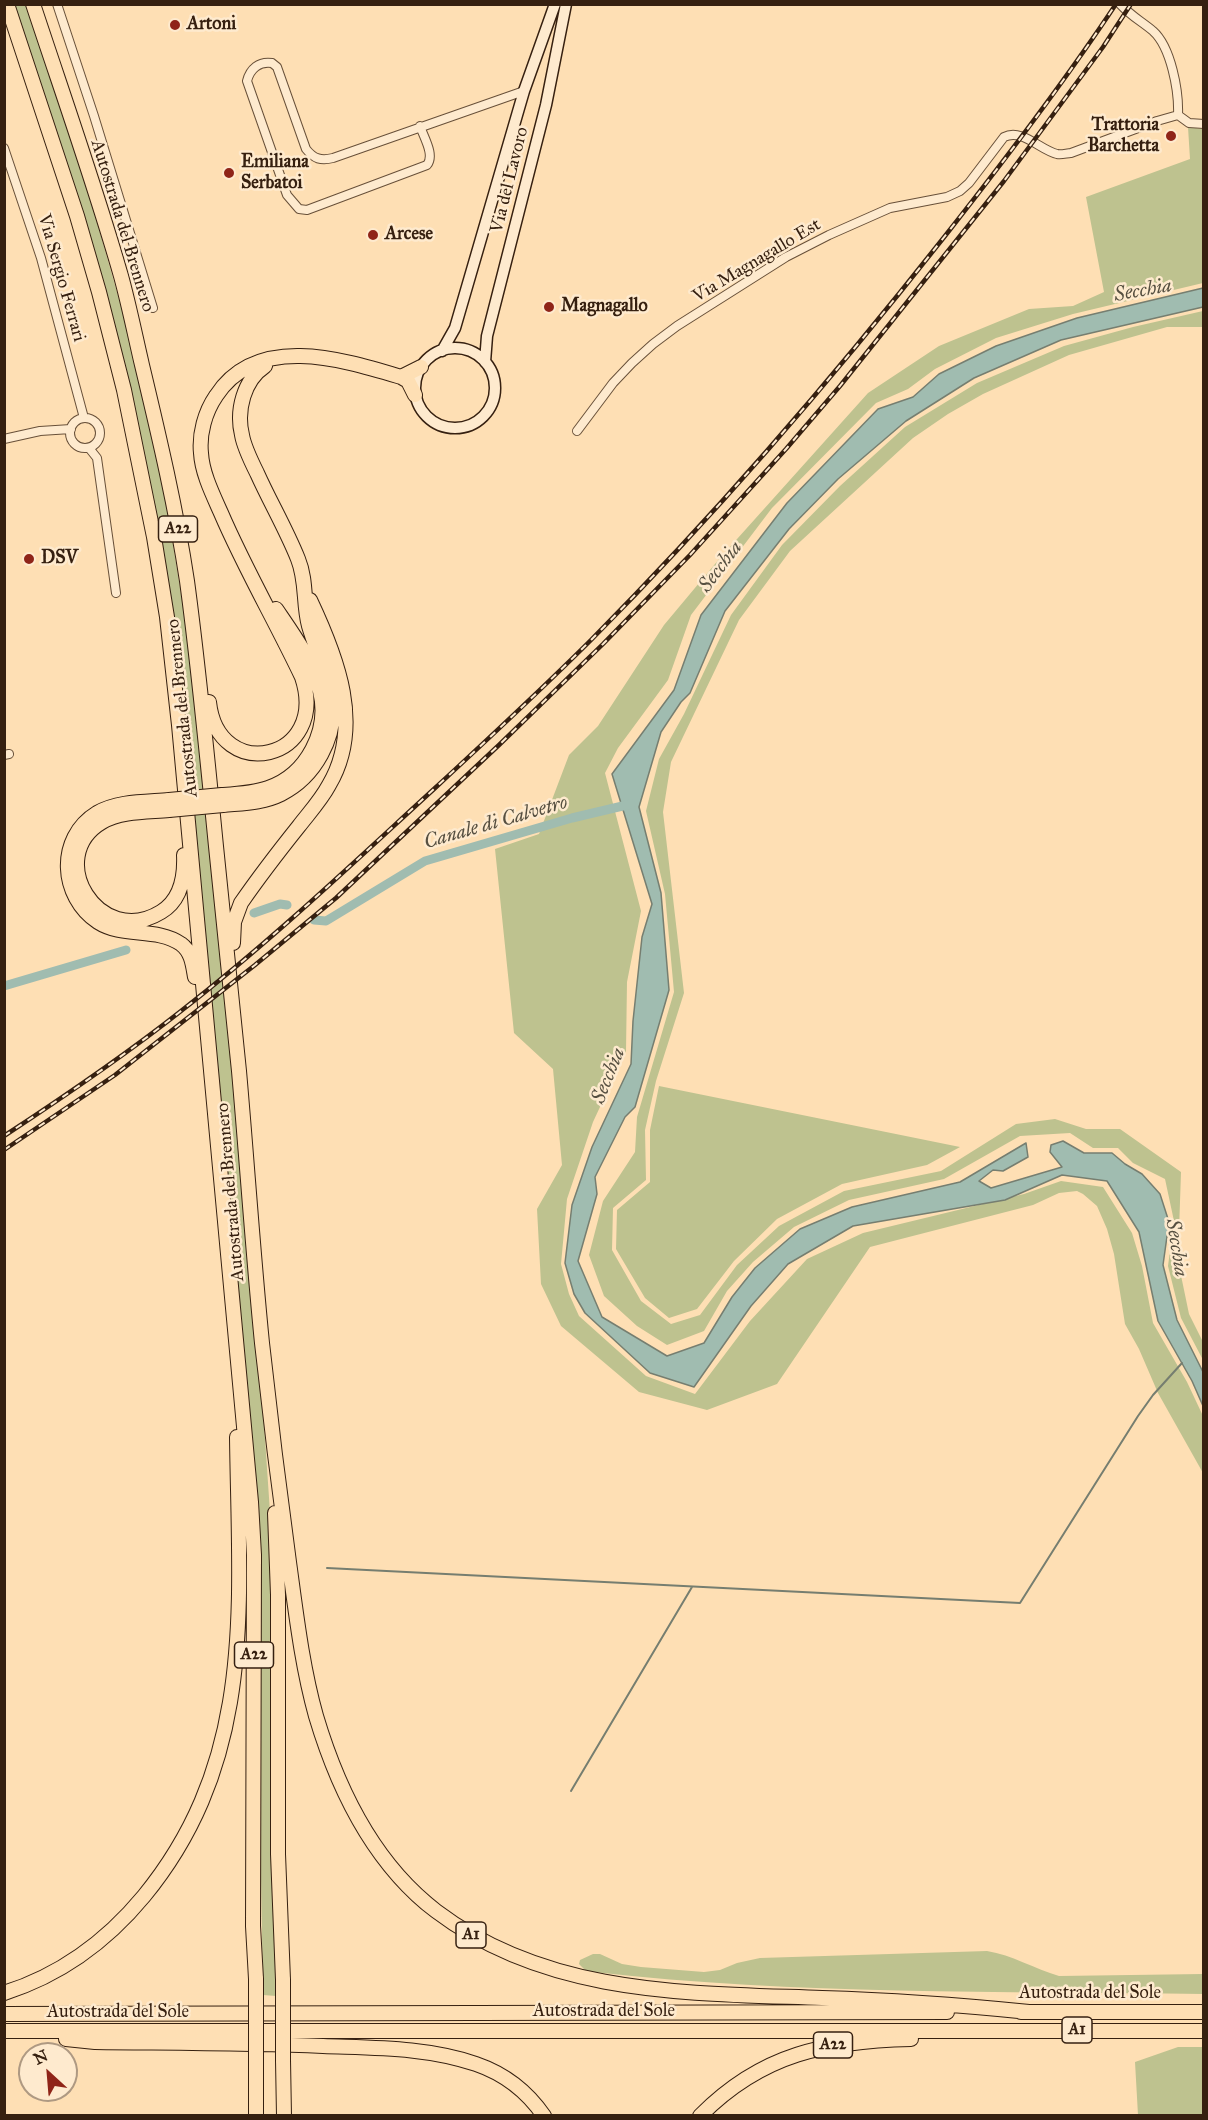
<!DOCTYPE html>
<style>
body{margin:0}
#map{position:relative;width:1208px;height:2120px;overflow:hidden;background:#fedfb4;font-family:"IM FELL Great Primer",serif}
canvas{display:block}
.frame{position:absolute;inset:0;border:6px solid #362010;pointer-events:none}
.north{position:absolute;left:18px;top:2042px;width:60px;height:60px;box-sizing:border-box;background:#feeace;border:2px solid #ae9982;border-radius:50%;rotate:334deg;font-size:16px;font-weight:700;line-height:24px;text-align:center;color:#362010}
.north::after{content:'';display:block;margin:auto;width:21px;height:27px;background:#8f2418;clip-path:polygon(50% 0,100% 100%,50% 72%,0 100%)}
</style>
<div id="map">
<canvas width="1208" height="2120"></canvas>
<div class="frame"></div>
<div class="north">N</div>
</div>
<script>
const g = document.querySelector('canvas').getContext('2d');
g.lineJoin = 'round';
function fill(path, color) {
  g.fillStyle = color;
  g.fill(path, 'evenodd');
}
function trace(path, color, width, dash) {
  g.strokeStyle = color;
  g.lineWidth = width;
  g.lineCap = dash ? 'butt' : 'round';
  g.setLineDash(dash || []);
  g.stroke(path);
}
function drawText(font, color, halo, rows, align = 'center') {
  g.font = font + ' "IM FELL Great Primer",serif';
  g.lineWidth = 5;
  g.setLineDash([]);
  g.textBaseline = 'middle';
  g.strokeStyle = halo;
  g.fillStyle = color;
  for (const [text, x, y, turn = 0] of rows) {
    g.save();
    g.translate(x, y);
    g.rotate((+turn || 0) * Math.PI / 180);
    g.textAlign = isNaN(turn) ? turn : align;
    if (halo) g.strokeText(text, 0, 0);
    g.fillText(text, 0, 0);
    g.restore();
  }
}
const green = new Path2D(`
 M10,5H26L84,177L123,313L163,484L191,654L235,1100L262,1394L273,1557L276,1996L263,1995L258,1705L248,1411L148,485Z
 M1188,127L1203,129V283L1073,314L996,338L935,369L908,389L876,403L772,508L691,615L668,680L618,748L605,773L641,911L627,982L626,1051L593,1122L567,1199L561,1264L569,1294L579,1316L646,1376L695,1394L750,1321L807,1259L863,1233L1024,1194L1061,1181L1103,1187L1132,1233L1142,1266L1153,1323L1187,1382L1203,1416V1473L1158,1393L1139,1349L1125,1324L1114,1254L1107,1229L1097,1206L1083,1194L1077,1191L1059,1193L1033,1205L870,1247L777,1384L707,1410L639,1392L561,1326L541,1284L537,1209L562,1165L553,1069L514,1033L495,849L539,834L569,755L598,726L664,625L720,558L868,393L939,346L1029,309L1073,306L1104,292L1086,197L1190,159Z
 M1203,311V327H1167L1069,355L983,394L948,414L913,438L790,551L739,620L671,762L663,812L684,993L656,1081L645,1130L646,1180L613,1208L612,1250L641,1301L671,1324L700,1315L737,1265L779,1226L844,1191L941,1171L1016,1124L1055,1119L1086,1129H1120L1181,1172L1178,1261L1189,1314L1203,1342V1360L1181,1318L1168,1266L1174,1221L1165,1179L1133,1163L1118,1148H1093L1070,1133L1020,1136L944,1179L849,1200L794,1227L753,1262L727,1291L704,1331L667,1345L637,1326L604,1296L589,1255L603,1201L635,1152L637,1117L674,992L665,894L646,811L659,759L684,714L731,615L782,545L840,486L905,427L977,383L1064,346L1133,327Z
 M659,1086L960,1147L927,1165L842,1184L777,1219L734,1261L697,1309L669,1318L645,1298L616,1249L617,1210L650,1182V1130Z
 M987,1951C1012,1955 1035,1969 1059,1976L1203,1974L1204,1994C1001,1991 796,1995 594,1972L586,1971L579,1964L580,1960L593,1954H600L622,1964L641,1967L704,1972L720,1970L737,1963L760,1958Z
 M1178,2047H1203V2115H1138L1135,2062Z`);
const water = new Path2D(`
 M1203,288V307L1061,340L974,378L906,421L838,479L789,529L725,611L690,693L681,702L661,732L639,807L661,893L669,990L635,1107L625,1117L595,1177L597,1194L578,1261L602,1317L667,1356L704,1343L732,1297L755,1268L800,1229L852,1207L960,1182L1026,1143L1028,1157L1003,1171L993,1170L979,1181L991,1188L1062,1167L1050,1152L1051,1145L1063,1141L1084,1153H1112L1125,1164L1142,1174L1160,1194L1169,1222L1163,1265L1177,1320L1203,1372V1406L1192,1381L1158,1321L1139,1232L1107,1181L1062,1175L1005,1200L853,1226L788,1264L751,1306L694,1387L650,1373L585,1313L574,1294L565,1263L572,1205L592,1147L631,1064L633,1021L642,937L652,904L612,774L674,690L701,615L787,503L878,409L913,397L939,374L996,346L1077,318Z`);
const stream = new Path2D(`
 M327,1568L1020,1603L1138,1416L1153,1395L1182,1363
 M571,1791L692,1587`);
const canal = new Path2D(`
 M254,913L280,904L287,905
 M314,920L326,921L425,861L572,818L631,804
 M4,986L126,950`);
const street = new Path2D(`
 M57,4L94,116L153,308
 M1120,4C1131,16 1141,21 1153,31C1171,47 1179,91 1178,115
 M420,126C424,138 435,155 427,165L307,210L299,209L287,195L247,81C250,69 259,61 272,63L277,67L306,149C314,159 321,161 333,158L524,91
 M4,148L41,258L84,418
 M70 433a15 15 0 1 1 30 0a15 15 0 1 1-30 0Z
 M577,431L613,383L632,363L653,344L677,326L786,257L829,235L890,208L947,197L960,191L969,183L1004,137C1022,128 1040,150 1057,154C1062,155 1067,153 1071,153L1157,121L1178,115L1189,123L1204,124
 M4,439L40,431L71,429
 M89,448L97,458L116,593
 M4,755L9,754`);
const secondary = new Path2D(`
 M415 388a40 40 0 1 1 80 0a40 40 0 1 1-80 0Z
 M442,351L455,328L524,91L555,4
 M485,362L487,336L546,105L566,4`);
const highway = new Path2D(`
 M7,4L77,216L99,292L124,390L154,537L167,617L179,725L251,1502L254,1555L253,1926L256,1979
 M33,4C63,95 95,185 121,276C129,305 135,335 142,365C159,436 176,508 187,581C198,662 206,744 214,826C222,908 231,990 239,1071C247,1162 253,1253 262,1343C270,1416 279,1489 289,1562C296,1613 302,1666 316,1716C338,1790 373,1863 436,1911C548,1996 689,1993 822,1998C891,2000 960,2005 1029,2012
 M401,377L421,367
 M209,702C218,785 330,761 302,677C276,622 245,569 221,513C213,495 202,473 201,453C199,434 205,412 216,396C257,333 341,359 401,377L408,381L415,395
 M222,795C237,794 254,793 268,788C307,775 330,730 320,691C313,661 293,634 276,609
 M169,800C145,802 118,801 97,813C56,838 60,897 98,922C123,938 156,927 181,944C192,952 193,966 195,977
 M223,805C243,803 263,803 281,794C315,777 337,737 332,700C328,674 316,650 309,626C303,604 307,581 298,559C286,529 270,502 257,473C251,461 244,447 242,435C236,410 244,380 265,366
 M169,810C147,812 121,811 102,822C43,857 99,950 161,912C181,900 185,877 184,855
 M233,943L234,922L241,903C259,877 279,851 299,826C309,813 321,800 329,785C364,726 337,657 310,600
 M275,1513L278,1595V1854L283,1980
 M4,1993C61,1975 106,1942 144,1896C257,1758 239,1603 237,1437
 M1021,2012H1204
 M4,2014L947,2012
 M4,2031H1204
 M66,2039L95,2042C171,2043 247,2043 323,2046C374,2048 427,2047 476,2064C505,2074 527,2091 544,2116
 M283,2060L284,2116
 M256,2116V2057
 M700,2116C762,2053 827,2041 911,2039`);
const rail = new Path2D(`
 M4,1136C65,1096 124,1056 181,1011C270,942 351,865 434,789C487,740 540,691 591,640C717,513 834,377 945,236C1004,161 1063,84 1116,4
 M4,1150L115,1075L255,965L336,898L499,745L603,644L690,555L786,449L840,386L1004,181L1103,47L1131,4`);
const highwayBridge = new Path2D(`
 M169,800L222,795
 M169,810L223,805
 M256,1979V2057
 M283,2060V1980`);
const markers = [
 [175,25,6,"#8f2418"],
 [1171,136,6,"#8f2418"],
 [229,173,6,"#8f2418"],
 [373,235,6,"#8f2418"],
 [549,307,6,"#8f2418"],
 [29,559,6,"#8f2418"]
];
const shields = [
 [178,529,39],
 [254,1655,39],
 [471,1935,30],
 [1077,2030,30],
 [833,2045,39]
];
const shieldNames = [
 ["A22",178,529],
 ["A22",254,1655],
 ["A1",471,1935],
 ["A1",1077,2030],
 ["A22",833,2045]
];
const poiNames = [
 ["Artoni",187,25],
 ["Trattoria",1159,126,"right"],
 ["Barchetta",1159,147,"right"],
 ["Emiliana",241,163],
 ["Serbatoi",241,184],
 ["Arcese",385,235],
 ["Magnagallo",561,307],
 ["DSV",41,559]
];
const streetNames = [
 ["Via del Lavoro",510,180,-76],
 ["Autostrada del Brennero",122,226,73],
 ["Via Magnagallo Est",757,261,-31],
 ["Via Sergio Ferrari",61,278,74],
 ["Autostrada del Brennero",183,708,-96],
 ["Autostrada del Brennero",231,1192,-95],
 ["Autostrada del Sole",1090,1994],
 ["Autostrada del Sole",604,2012],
 ["Autostrada del Sole",118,2013]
];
const waterNames = [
 ["Secchia",1143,291,-10],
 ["Secchia",721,567,-53],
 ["Canale di Calvetro",496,823,-16],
 ["Secchia",609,1076,-68],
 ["Secchia",1176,1248,81]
];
fill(green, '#bec28f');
fill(water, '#a0bcb0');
trace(water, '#767e70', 1.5);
trace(stream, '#767e70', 2);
trace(canal, '#a0bcb0', 9);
trace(street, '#685039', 10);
trace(secondary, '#362010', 13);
trace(highway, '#362010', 16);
trace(street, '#feeace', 8);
trace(secondary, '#feeace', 10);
trace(highway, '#fedfb4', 14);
trace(rail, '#362010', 4.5);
trace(rail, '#feeace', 2, [7]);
trace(highwayBridge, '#362010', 16, []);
trace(highwayBridge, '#fedfb4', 14);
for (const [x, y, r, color] of markers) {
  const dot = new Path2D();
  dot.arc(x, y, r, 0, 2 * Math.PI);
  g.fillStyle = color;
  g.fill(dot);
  trace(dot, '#feeace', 2);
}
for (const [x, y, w] of shields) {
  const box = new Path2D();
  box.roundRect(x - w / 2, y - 13, w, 26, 4.5);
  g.fillStyle = '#feeace';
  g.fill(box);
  trace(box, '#362010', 1.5);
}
drawText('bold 16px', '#362010', null, shieldNames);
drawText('bold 18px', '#362010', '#feeace', poiNames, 'left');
drawText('18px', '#362010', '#feeace', streetNames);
drawText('italic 20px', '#564f40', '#feeace', waterNames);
</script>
